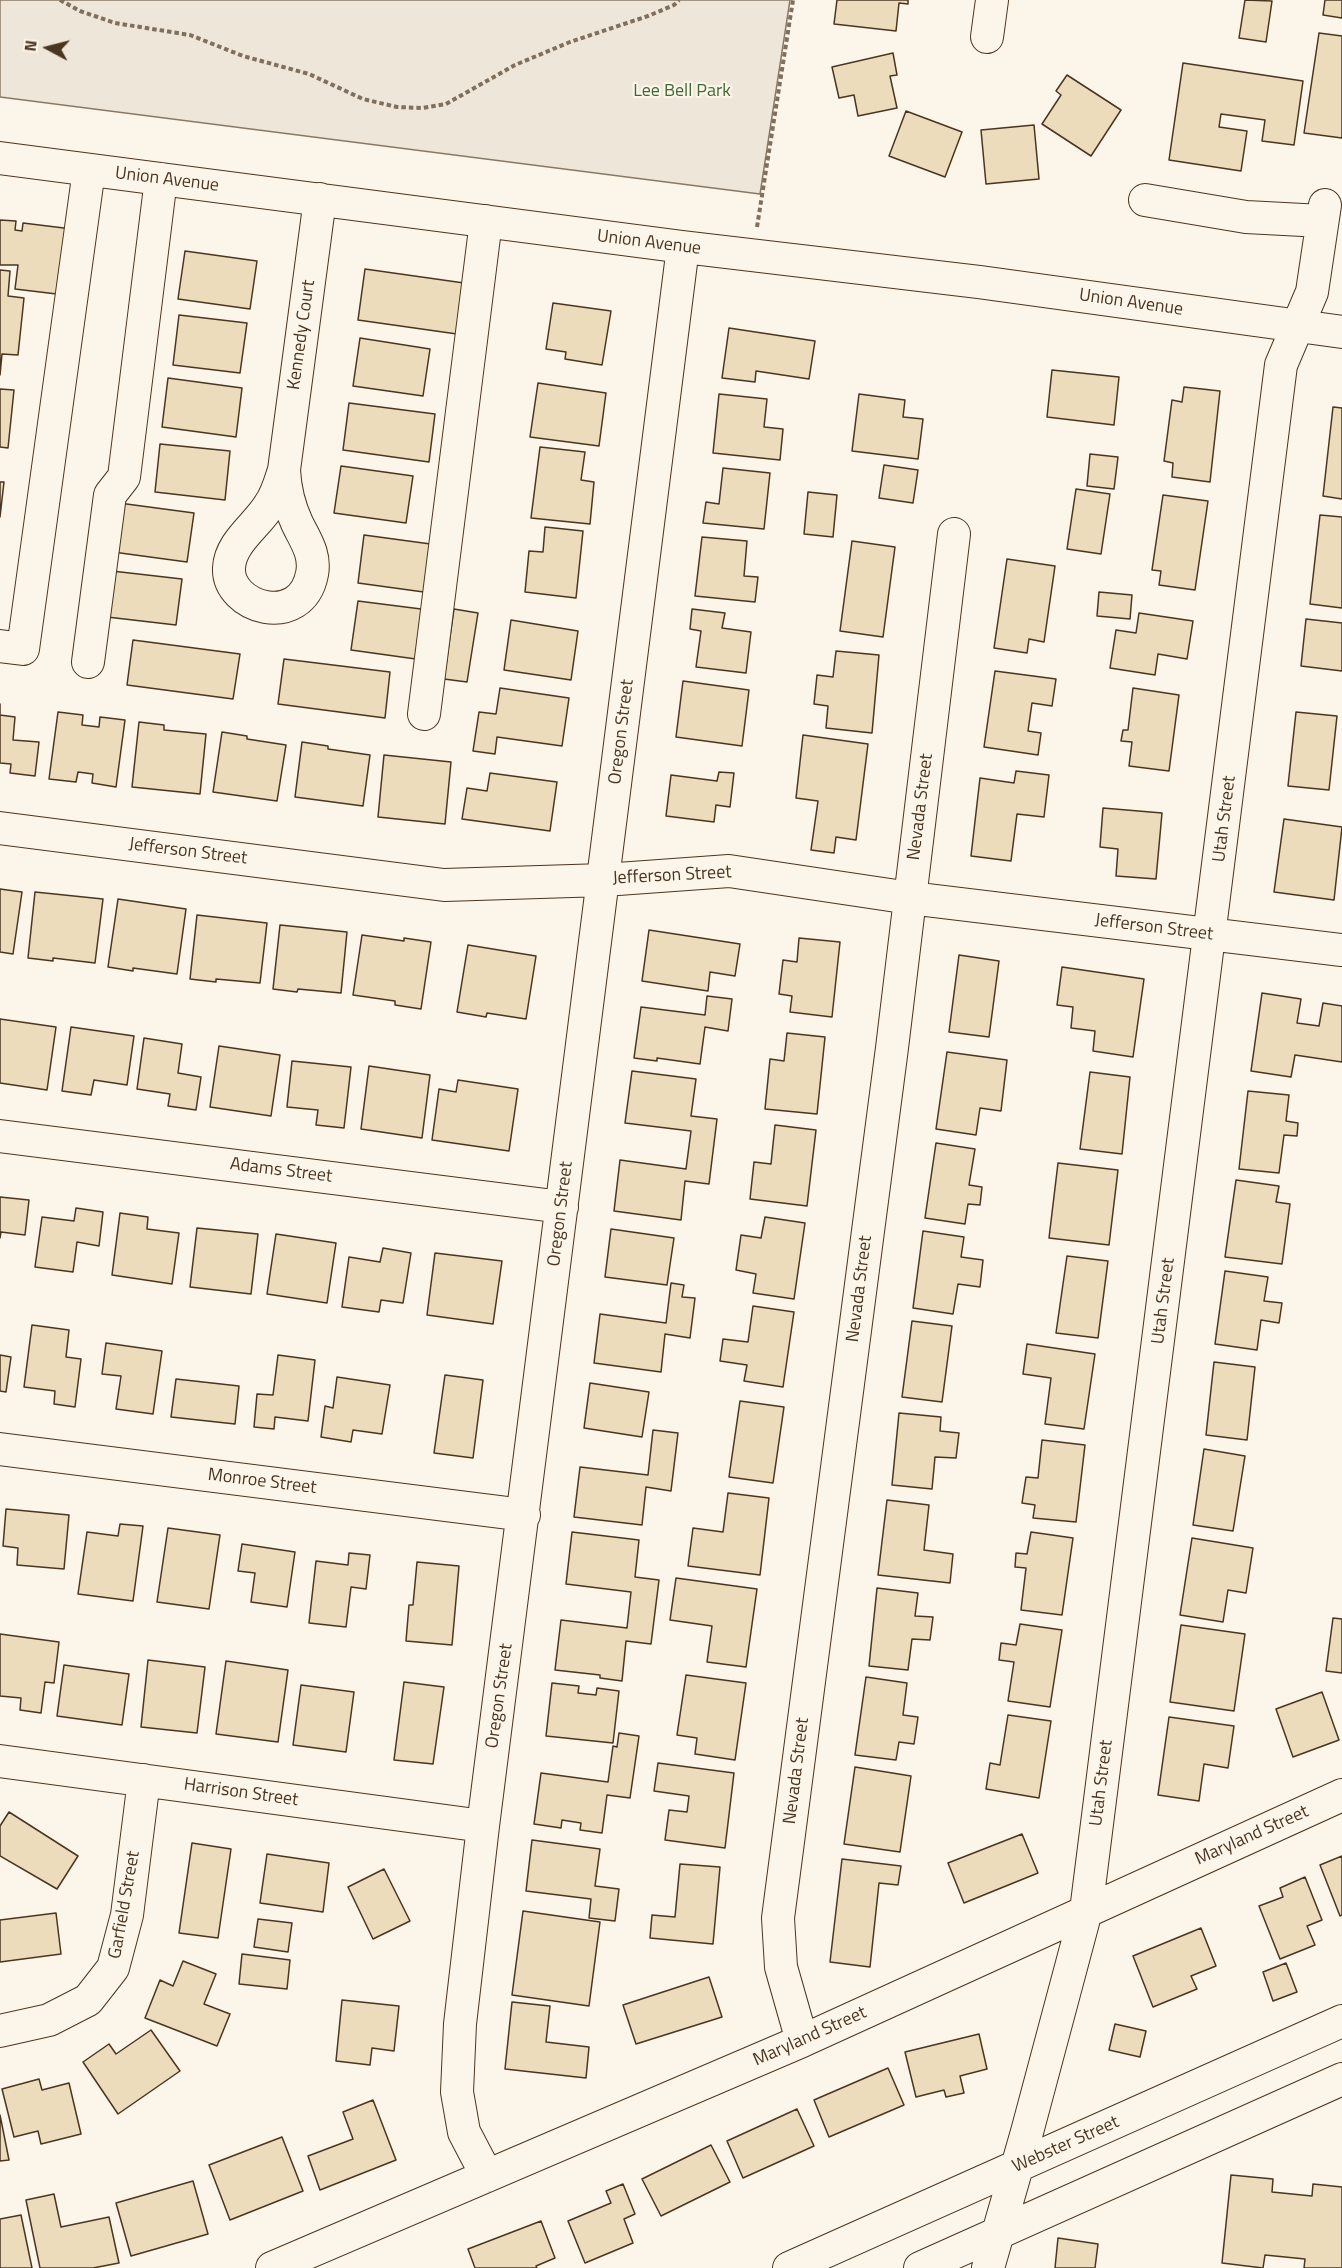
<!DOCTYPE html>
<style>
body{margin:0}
#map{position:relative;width:1342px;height:2268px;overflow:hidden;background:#fbf6e9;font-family:"Titillium Web",sans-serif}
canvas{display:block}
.north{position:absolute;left:18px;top:18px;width:60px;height:60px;-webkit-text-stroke:4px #fbf6e9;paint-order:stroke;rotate:277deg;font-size:16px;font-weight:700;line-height:24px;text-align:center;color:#4a3520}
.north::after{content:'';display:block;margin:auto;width:21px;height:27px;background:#4a3520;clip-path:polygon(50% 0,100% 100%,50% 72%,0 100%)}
</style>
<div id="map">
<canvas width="1342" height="2268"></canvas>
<div class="north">N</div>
</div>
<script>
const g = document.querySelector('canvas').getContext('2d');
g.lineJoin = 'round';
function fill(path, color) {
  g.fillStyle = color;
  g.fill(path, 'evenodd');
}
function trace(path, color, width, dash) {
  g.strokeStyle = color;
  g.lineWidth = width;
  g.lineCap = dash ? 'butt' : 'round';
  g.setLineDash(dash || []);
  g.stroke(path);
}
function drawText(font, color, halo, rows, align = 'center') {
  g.font = font + ' "Titillium Web",sans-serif';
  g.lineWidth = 4.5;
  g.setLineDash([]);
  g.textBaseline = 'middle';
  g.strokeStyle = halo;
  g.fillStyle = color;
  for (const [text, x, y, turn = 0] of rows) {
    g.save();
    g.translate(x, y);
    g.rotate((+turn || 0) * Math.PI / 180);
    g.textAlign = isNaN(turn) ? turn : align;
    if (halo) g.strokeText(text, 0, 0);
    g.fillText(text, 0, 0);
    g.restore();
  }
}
const green = new Path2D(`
 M0,0H790L760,194L0,97Z`);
const building = new Path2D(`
 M837,0H908V4L899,3L896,31L834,24Z
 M1245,0L1272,1L1266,42L1239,38Z
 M1325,0H1342V18L1323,15Z
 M1319,33L1342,36V138L1304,133Z
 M893,53L897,75L890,76L897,108L858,116L854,95L839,98L832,67Z
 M1183,63L1303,81L1294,145L1262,141L1265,120L1221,114L1219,127L1247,131L1241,171L1169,160Z
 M1067,75L1121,110L1091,156L1042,124L1061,95L1056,91Z
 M906,111L962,132L945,177L889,156Z
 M1034,125L1039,179L986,184L981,130Z
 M0,220L16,221L15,230L22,231L23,223L72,229L65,295L15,289L18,265H0Z
 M185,251L257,261L250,309L178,299Z
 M365,269L464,283L457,334L358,320Z
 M0,270L10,271L8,296L24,298L18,355L2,354L0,375Z
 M553,303L611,311L602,365L565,359L566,352L546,349Z
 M179,315L247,323L240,373L173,365Z
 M729,328L815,341L809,379L756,371L755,382L722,378Z
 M360,338L430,349L423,396L353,386Z
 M1052,370L1119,377L1114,425L1047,417Z
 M168,378L242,388L236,437L162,427Z
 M538,383L606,393L599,446L530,437Z
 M1184,387L1220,391L1210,482L1172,477L1173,463L1164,461L1172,400L1182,402Z
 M0,389L14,390L8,448L0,447Z
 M719,394L767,399L764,427L783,429L780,460L713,453Z
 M859,394L905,400L903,417L923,419L918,459L852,451Z
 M349,403L435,414L429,462L343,450Z
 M1333,407L1342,408V499L1323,496Z
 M160,444L230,451L225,500L155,492Z
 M540,447L585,452L581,480L594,482L590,524L531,518Z
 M1090,454L1118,457L1114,489L1087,486Z
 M884,465L918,470L913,503L879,498Z
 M341,466L413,476L406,523L334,513Z
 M723,468L770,473L764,529L703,523L706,502L719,504Z
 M0,482H4L0,517Z
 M1076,489L1110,494L1101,554L1067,549Z
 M808,492L837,495L833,537L804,534Z
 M1163,495L1208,501L1195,590L1159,585L1161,571L1152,570Z
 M119,503L194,513L187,562L113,552Z
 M1320,515L1342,517V608L1310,604Z
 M545,527L583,531L576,598L525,592L529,551L543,552Z
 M364,535L438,545L431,593L358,583Z
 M702,537L747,541L744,576L758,577L755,602L695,596Z
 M852,541L895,547L883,637L840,631Z
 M1007,559L1055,566L1044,642L1029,639L1027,653L994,648Z
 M112,571L182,579L176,625L107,617Z
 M1099,592L1132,595L1130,619L1097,616Z
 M358,601L429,610L423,660L351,650Z
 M454,609L478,613L467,682L444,679Z
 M692,609L725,613L722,628L751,632L746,673L696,667L701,631L690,629Z
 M1139,613L1193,621L1187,659L1158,654L1155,675L1110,668L1116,630L1136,633Z
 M1306,619L1342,623V671L1301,666Z
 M511,620L578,631L571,680L504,670Z
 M133,640L240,654L233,699L127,685Z
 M836,651L879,655L872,733L826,728L828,706L814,704L817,675L833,677Z
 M284,659L390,672L385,718L278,704Z
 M995,671L1056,679L1052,706L1032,703L1028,731L1041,733L1038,755L984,747Z
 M683,681L749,690L742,746L676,737Z
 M500,688L569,698L562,746L497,737L495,754L473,751L479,712L496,714Z
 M1133,688L1179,695L1169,771L1129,766L1132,742L1121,741L1123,730H1128Z
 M0,704V715L15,717L13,740L39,742L35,776L10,773L11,764L0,763Z
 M58,712L83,715L82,725L99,727L100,717L125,720L116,787L92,783L93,774L78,772L76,782L49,779Z
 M1296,712L1337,716L1329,790L1288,786Z
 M139,722L164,725V730L206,734L200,794L132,787Z
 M222,732L247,736V739L286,745L277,801L213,792Z
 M803,735L868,744L856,840L836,837L834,853L811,850L818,801L796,798Z
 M302,742L328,746V749L370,755L363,806L295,797Z
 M384,755L451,762L445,824L378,817Z
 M1016,771L1049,775L1044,817L1017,814L1011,861L971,856L980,778L1014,783Z
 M719,772L734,773L730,807L716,805L714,822L666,816L671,775L717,781Z
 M490,773L557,782L550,831L462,819L467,788L487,791Z
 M1103,808L1162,813L1156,879L1116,876L1118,849L1100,847Z
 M1284,819L1342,827L1334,900L1274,892Z
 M0,889L22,892L13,954L0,952Z
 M35,892L103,899L95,963L53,958V961L28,958Z
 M118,899L186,909L177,974L133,968V971L108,967Z
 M197,915L267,923L260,983L216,979V982L190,979Z
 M280,925L347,932L341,993L298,989L297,992L273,989Z
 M649,930L740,944L735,976L710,972L708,991L642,981Z
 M362,935L404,941V938L431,942L421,1009L395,1005V1001L353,995Z
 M799,938L840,942L832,1017L790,1012L792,996L779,994L783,960L797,962Z
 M468,945L536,956L526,1019L487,1013L486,1017L457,1012Z
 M959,955L999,961L989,1037L949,1032Z
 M1062,967L1144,979L1133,1057L1093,1051L1095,1031L1071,1028L1073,1007L1057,1005Z
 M1262,993L1301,999L1297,1023L1319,1026L1323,1003L1342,1006V1062L1295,1055L1291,1077L1251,1071Z
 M707,996L732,999L728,1031L705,1027L700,1064L657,1058V1061L634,1058L641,1007L705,1015Z
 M0,1019L56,1027L47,1090L0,1083Z
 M71,1027L134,1036L127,1085L94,1080L91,1095L62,1091Z
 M787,1033L825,1037L817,1114L765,1109L770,1059L784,1061Z
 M144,1038L182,1044L178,1073L201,1077L196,1110L168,1106L170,1094L137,1089Z
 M219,1046L280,1055L271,1116L210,1107Z
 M947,1052L1007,1060L1001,1111L980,1108L976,1135L936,1129Z
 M292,1061L351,1067L344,1128L316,1125L318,1110L287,1107Z
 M369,1066L430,1075L422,1138L361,1129Z
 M632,1071L696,1079L691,1116L717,1119L709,1184L685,1181L681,1220L614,1211L620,1160L686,1169L691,1131L625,1123Z
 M1090,1072L1130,1077L1122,1154L1080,1149Z
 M458,1080L518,1089L509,1151L432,1140L439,1089L456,1092Z
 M1248,1091L1289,1095L1286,1121L1298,1123L1297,1136L1284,1135L1279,1173L1239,1169Z
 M775,1125L816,1130L807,1206L750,1199L754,1162L771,1164Z
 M936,1143L975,1149L969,1185L982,1187L980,1205L968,1204L965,1224L925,1218Z
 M1058,1163L1118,1170L1109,1245L1049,1238Z
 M1236,1180L1279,1186L1276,1202L1290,1204L1282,1264L1225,1257Z
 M0,1197L29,1200L25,1235L1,1232L0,1238Z
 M76,1208L103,1212L99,1246L77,1242L73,1272L35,1267L42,1217L74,1221Z
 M120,1213L148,1217L147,1229L179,1233L172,1284L112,1275Z
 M765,1217L805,1223L794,1299L753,1293L756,1274L736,1270L741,1235L761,1238Z
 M197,1228L258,1234L251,1294L190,1287Z
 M611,1229L674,1238L667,1285L605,1277Z
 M923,1231L964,1237L961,1257L983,1260L980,1287L958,1284L953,1314L913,1308Z
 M276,1234L336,1243L327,1303L267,1294Z
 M383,1248L411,1253L403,1303L381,1300L379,1312L342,1307L349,1257L380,1262Z
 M435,1253L502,1261L493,1324L427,1315Z
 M1067,1256L1108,1261L1098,1338L1056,1333Z
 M1225,1271L1268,1277L1264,1301L1282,1303L1279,1323L1261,1320L1257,1350L1215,1344Z
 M671,1283L684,1285L682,1297L695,1298L690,1338L665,1334L661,1372L594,1363L600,1314L666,1323Z
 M753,1306L794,1312L783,1387L744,1381L747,1365L720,1361L723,1339L748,1342Z
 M912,1321L952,1326L942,1402L902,1397Z
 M32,1325L69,1330L66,1357L81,1359L75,1407L54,1404L55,1391L24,1387Z
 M106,1343L162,1351L153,1414L116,1409L121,1376L102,1374Z
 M1027,1344L1095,1354L1084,1429L1045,1424L1051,1378L1023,1374Z
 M0,1355L11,1357L6,1392L0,1391Z
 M278,1355L315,1360L308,1421L275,1417L274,1429L254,1427L257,1394L273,1395Z
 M1214,1362L1255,1367L1247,1440L1206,1435Z
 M445,1375L483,1380L473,1458L434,1453Z
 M337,1377L390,1385L382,1434L353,1430L351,1442L321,1437L325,1406L333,1408Z
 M176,1379L239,1386L235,1424L171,1417Z
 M590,1383L649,1392L642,1437L584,1428Z
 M740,1401L784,1407L773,1483L729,1477Z
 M899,1413L941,1417L940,1431L959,1433L956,1458L935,1457L932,1489L892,1485Z
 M653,1430L678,1433L671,1491L646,1487L642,1525L574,1517L580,1467L648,1475Z
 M1042,1440L1085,1445L1076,1522L1033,1518L1035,1505L1022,1503L1026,1477L1038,1478Z
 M1204,1449L1245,1456L1233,1531L1193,1525Z
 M728,1493L769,1498L760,1575L688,1566L693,1528L723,1532Z
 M887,1500L929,1505L924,1550L953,1554L950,1583L878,1575Z
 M6,1509L69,1515L64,1569L17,1565L18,1548L3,1546Z
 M120,1524L143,1526L133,1601L78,1594L87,1532L118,1536Z
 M168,1528L220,1535L209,1609L157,1602Z
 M572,1532L639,1540L635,1577L659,1580L651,1644L626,1641L622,1681L600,1678V1675L555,1670L561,1620L627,1628L631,1592L566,1584Z
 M1031,1532L1073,1538L1062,1615L1021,1610L1026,1568L1015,1567L1016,1553L1027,1554Z
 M1192,1538L1253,1548L1246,1593L1228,1590L1223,1622L1180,1615Z
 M242,1544L295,1552L287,1607L251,1602L255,1573L238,1571Z
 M349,1553L370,1555L366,1589L351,1587L346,1627L309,1623L316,1561L348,1565Z
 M417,1562L459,1566L452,1645L406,1641L409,1605H413Z
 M676,1578L757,1589L746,1667L707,1662L712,1626L670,1620Z
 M877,1588L918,1593L915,1616L933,1617L930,1640L912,1639L908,1670L869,1666Z
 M1333,1618L1342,1619V1673L1326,1671Z
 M1020,1624L1062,1630L1050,1707L1008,1701L1014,1662L999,1660L1001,1643L1016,1645Z
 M1181,1625L1245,1634L1234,1711L1170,1702Z
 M0,1634L59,1642L54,1683L45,1682L41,1713L20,1710L21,1698L0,1696Z
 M148,1660L205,1667L197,1733L141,1727Z
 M226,1661L288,1670L278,1742L216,1734Z
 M64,1665L129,1674L122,1725L57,1716Z
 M686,1675L746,1683L735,1760L695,1754L697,1738L677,1735Z
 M866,1677L907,1683L903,1715L918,1717L914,1744L899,1742L896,1760L855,1755Z
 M404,1682L444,1687L433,1764L394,1760Z
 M552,1683L579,1686L578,1693L596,1695L597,1688L619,1691L613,1743L546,1736Z
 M301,1685L354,1692L346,1752L293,1745Z
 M1322,1692L1339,1740L1293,1757L1276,1709Z
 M1008,1715L1051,1721L1039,1798L986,1789L990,1763L1000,1765Z
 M1169,1717L1234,1726L1228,1768L1204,1764L1199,1801L1158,1795Z
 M619,1733L639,1736L630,1798L607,1795L602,1833L580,1830L581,1823L562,1820L561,1828L534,1824L541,1773L608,1782L613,1746L617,1747Z
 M658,1763L734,1773L725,1848L665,1840L669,1810L687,1812L689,1796L654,1791Z
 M855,1767L911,1776L900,1852L844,1844Z
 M9,1812L78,1856L57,1889L0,1856V1826Z
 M1022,1834L1038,1873L964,1903L948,1863Z
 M532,1840L600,1849L595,1886L619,1889L615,1921L589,1918L591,1899L526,1891Z
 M192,1843L231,1849L218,1938L179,1933Z
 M267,1854L329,1863L323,1912L260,1903Z
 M1342,1856V1915L1340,1916L1320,1865Z
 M842,1859L901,1866L898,1885L879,1883L870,1967L830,1962Z
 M680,1864L720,1867L713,1944L650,1938L652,1915L675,1917Z
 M384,1869L410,1921L373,1939L348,1887Z
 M1305,1877L1322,1920L1307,1926L1315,1945L1280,1959L1259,1906L1283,1897L1280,1888Z
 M523,1911L600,1922L589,2006L512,1995Z
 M56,1913L61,1954L0,1962V1920Z
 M258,1919L292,1923L288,1952L254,1947Z
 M1201,1928L1216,1966L1191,1976L1197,1989L1153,2007L1133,1956Z
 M242,1954L290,1960L287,1989L239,1984Z
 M183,1961L216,1974L204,2004L230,2014L217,2046L145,2018L160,1980L173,1986Z
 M1286,1963L1297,1992L1273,2001L1263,1972Z
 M709,1977L722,2017L636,2044L623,2005Z
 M342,2000L399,2006L394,2051L372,2048L370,2065L336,2061Z
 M512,2002L550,2006L546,2042L589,2047L586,2078L505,2069Z
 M1115,2024L1146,2031L1140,2057L1109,2050Z
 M151,2030L180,2071L118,2114L83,2062L109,2044L116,2054Z
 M979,2034L987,2069L960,2076L964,2093L946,2097L944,2090L916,2097L905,2052Z
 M888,2068L904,2105L829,2137L814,2100Z
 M39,2079L42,2090L69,2083L81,2134L41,2144L38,2131L14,2137L2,2089Z
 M373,2100L396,2160L320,2190L308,2156L353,2139L343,2112Z
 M797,2109L814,2146L743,2178L727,2141Z
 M0,2115L9,2160L0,2161Z
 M282,2137L303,2191L230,2220L209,2165Z
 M711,2145L730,2182L661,2216L642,2179Z
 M1231,2175L1273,2179L1272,2192L1312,2196L1313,2184L1342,2187V2268H1304L1305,2259L1265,2255L1263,2268L1222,2263Z
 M193,2181L208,2234L131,2256L116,2203Z
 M623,2184L635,2214L624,2219L633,2243L585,2263L568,2221L611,2203L606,2191Z
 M54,2194L61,2227L109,2217L119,2263L93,2268H40L26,2200Z
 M21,2215L32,2268H0V2219Z
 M541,2221L555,2258L536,2266L537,2268H475L468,2249Z
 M1058,2238L1098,2244L1095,2268H1055Z`);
const path = new Path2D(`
 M60,0L80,11L115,23L190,35L243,56L309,74L363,99L397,107L422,108L446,104L515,65L570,42L648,16L674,5L679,0
 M757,227L793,0`);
const minor = new Path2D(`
 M987,37L992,0
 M0,158L683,247L979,282L1342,332
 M1145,200L1246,217L1322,221
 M284,470C285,489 289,506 297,523C305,540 316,554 312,574C301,630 227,608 229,568C230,542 258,525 270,504C277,494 280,482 284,470L320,199
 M0,646L23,649L89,170
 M88,662L110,495L124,477L161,179
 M424,714L486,221
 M0,828L444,885L604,880L729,871L910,898L1342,950
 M0,1136L562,1207
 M0,1449L524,1515
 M0,1761L483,1826
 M0,2031L49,2020L88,2000L113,1968L127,1915L144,1780
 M802,2041L781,1967L778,1918L892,1048L954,534
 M487,2176L464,2132L457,2092L460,2024L483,1826L683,247
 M272,2268L802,2041L1342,1795
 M789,2268L1342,2021
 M920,2268L1342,2079
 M988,2268L1027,2132L1086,1911L1281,365L1312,292L1325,205`);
const parkNames = [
 ["Lee Bell Park",682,92]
];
const streetNames = [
 ["Union Avenue",167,180,7],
 ["Union Avenue",649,243,7],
 ["Union Avenue",1131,303,8],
 ["Kennedy Court",302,335,-82],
 ["Oregon Street",622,732,-83],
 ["Nevada Street",921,807,-83],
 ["Utah Street",1225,819,-83],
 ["Jefferson Street",188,852,7],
 ["Jefferson Street",672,876,-3],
 ["Jefferson Street",1154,928,7],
 ["Adams Street",281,1171,7],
 ["Oregon Street",561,1214,-83],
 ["Nevada Street",860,1289,-83],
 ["Utah Street",1164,1301,-83],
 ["Monroe Street",262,1482,7],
 ["Oregon Street",500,1696,-82],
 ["Nevada Street",797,1771,-83],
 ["Utah Street",1102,1783,-83],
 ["Harrison Street",241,1793,8],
 ["Maryland Street",1252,1836,-24],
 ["Garfield Street",125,1905,-80],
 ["Maryland Street",810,2037,-24],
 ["Webster Street",1066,2145,-24]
];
fill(green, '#ede6d9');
trace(green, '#887966', 1.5);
fill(building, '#ecdcbc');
trace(building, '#4a3520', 1.5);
trace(minor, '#4a3520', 34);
trace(path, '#7f6f5c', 4, [4.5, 3]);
trace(minor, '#fbf6e9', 32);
drawText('18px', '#436837', '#fbf6e9', parkNames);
drawText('18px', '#4a3520', '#fbf6e9', streetNames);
</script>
